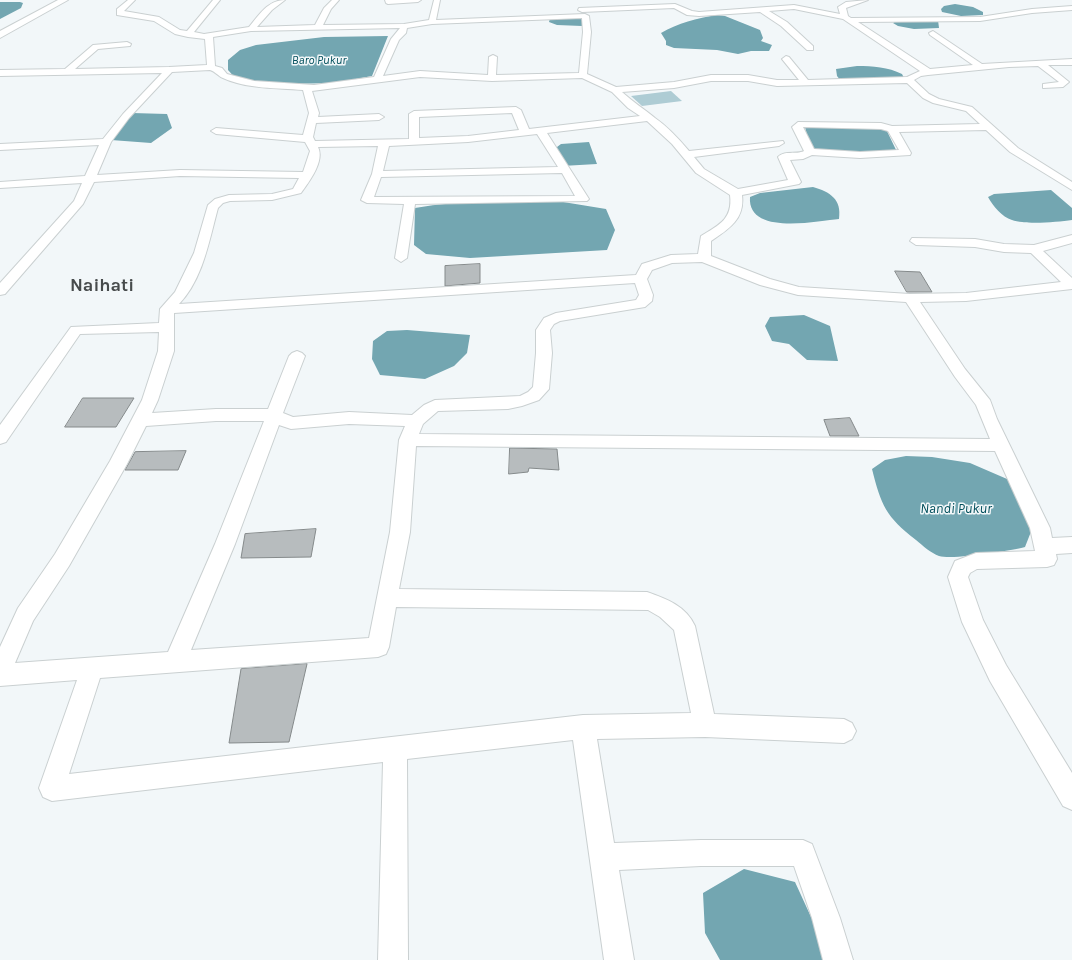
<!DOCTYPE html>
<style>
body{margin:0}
canvas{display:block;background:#f2f7f9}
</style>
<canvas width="1072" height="960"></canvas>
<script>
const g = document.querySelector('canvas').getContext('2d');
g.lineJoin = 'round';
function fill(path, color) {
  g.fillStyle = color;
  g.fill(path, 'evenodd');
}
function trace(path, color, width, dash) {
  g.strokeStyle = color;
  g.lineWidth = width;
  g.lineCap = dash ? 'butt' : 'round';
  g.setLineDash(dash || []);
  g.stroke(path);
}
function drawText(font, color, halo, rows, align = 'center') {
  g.font = font + ' Karla,sans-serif';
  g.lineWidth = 3;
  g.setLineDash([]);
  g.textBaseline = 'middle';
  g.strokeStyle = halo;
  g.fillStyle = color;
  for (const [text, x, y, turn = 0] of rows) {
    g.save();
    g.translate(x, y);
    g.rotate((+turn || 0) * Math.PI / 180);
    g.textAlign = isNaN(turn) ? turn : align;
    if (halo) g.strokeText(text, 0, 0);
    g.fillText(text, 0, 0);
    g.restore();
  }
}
const green = new Path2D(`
 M671,91L682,101L642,106L631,96Z`);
const water = new Path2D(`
 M0,2H20L23,3L21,8L0,19Z
 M955,4L973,7L983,12V15L961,16L942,12L941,9L944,6Z
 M717,15L725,16L760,30L763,38L761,41L772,45L769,51H751L738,54L717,50L674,48L666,45V41L661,33C678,23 697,18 717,15Z
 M578,17L582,19V26L557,25L549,22L550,18Z
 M898,20H938L939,28L914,29L898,26L893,23Z
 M388,36L372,76L334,83L286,84L238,81L228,70V60L240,50L256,45L324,37Z
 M857,66C873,66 888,67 902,74L905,80L841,81L837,76L836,69Z
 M132,113L167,114L172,128L151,143L111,140Z
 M805,127L886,129L897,152L816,151L809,143Z
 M589,142L597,164L562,166L553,150L561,144Z
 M813,187C830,192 842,199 839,219C817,221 747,236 750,197L760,193Z
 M1051,190L1072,208V220C1057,222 1026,225 1012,220C1002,217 993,206 988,197L994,194Z
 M557,201L606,209L615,230L607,250L470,258L426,254L414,245L415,208C462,199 510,203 557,201Z
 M804,315L830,326L838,361L807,360L789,344L772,341L765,326L770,317Z
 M407,330L470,335L467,353L454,366L425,379L380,375L372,359L373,341L387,331Z
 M906,456L932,457L970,463L1014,482L1034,524L1025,547C1009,551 953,560 939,556C931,553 923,546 916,540C886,517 881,505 872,469L885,460Z
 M744,869L795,882L828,954L829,960H720L705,933L703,893Z`);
const building = new Path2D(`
 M480,264V283L445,286V266Z
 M895,271L920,272L932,292H907Z
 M83,398H134L116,427H65Z
 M850,418L859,436H830L824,420Z
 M510,448L557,449L559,470L529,468L528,472L509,474Z
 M186,451L178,470H125L135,452Z
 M316,529L311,557L241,558L245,534Z
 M307,664L289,742L229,743L241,669Z`);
const street = new Path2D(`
 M128,0H135L124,11L159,17L180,30L187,31L213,0H220L194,32L204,34L249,27C259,15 268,0 285,0L272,10L257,27L315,25L324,8L332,0H339L331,9L323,25L404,24L429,20L434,0H440L436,20L585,14L589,16L591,32L587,74L616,87L674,82L711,75H748L777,80H799L782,59L786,56L789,57L808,80L907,77L920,71L843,19L794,9L769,11L787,22L813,46V50H807L781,26L760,12L699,16L687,15L674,8L582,12L578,10L579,8L675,4L692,11L699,12L794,5L840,14L838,7L846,2L868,0L846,8L848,16L851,18L980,17L1032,9L1072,6V10L1032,13L980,21L858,22L930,69L973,65L930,35L929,33L933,31L982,64L1072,59V65H1048L1069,82L1063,87L1043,88V84L1059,82L1038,66L1009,67L928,75L921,76L914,80L929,94L939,99L972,107L1018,148L1072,182V190L1010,152L986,130L899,132L911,153L910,155L860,158L812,155L803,159L790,160L801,182L799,184L742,195C745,219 729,229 711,241V256L770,279L799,287L910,294L966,293L1061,282L1031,253L1004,252L975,247L916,245L910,241L912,238L975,239L1004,244L1034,245L1072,235V243L1043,251L1072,278V289L966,301L920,302L965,369L990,400L997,419L1050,528L1052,538L1072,537V553L1056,554L1057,559L1054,565L1047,567L977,569L970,573L968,577L983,620L1006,665L1072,773V810L1063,806L990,681L962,622L948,577L955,561L976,553L1035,551L1030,528L995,451L416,446L410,532L399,589L647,592C667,599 686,606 695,626L714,714L844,719L852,723L856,731L852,739L844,743L705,737L597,739L614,843L701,840H803L812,844L840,918L853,960H823L812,918L794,866H701L619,870L634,960H604L573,740L407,759L408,960H378L383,762L52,801L43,797L39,788L77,680L0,686V647L18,608L55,554L110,461L142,400L158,351L159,332L80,334L6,442L0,444V425L71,327L159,323L160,309L175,292L194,253L208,205L215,199L229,195L272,194L293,189L299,178L180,176L94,182L83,204L5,294L0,295V283L74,201L82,183L0,188V182L85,176L99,145L0,150V144L103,139L123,114L162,73L0,76V70L65,69L93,45L127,42L131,44L130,46L98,49L75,69L169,67L207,65L205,39L188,37L175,34L154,21L117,15V9ZM582,18L583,32L579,73L496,75L497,57L493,55L489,57L488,75L420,71L383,76L399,40L406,33L407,28L432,24ZM400,28L391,39L374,77L314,85L254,81L227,74L222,68L215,66L213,37L251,31ZM210,70C216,72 218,76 223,78C247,89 277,88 303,90L309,113L303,135L216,128L211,131L216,134L305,142L310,151L303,172L180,170L97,175L111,142L129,118L172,72ZM420,77L492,81L582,78L612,92L628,108L640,116L529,129L521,110L516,107L414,111L409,114V139L315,141L313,137L316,123L379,120L384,117L379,114L318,117L319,113L312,91ZM711,81H748L777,86L907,83L923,98L933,103L966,111L980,124L892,126L881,123L798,122L792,127L804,151C796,155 784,150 778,157L788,180L738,189L704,169L694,157L779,146L784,143L783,141L689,151C679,139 668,127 655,118C644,109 633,102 622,92L674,88ZM512,113L519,130L468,136L419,138V117ZM647,121L672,144L696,173L730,195C733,219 719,225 701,236L698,254L671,255L642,264L636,275L179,304C203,279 209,241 218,208L223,203L230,201L272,200L301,193C309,182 325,161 318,147L378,146L372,174L361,200L367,203L404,204L395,258L401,262L407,258L415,204L587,201L589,199L547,133ZM803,127L881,129L888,131L899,150L860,152L814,149ZM537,134L558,167L383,171L389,146L468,142ZM562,173L575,196L374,197L381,177ZM702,262L760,285L798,295L906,302L955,377L976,405L990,439L419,434L423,424L438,411L508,409L522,406L539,400L549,389L552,353L550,330L554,324L560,321L645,307L652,301L653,295L647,279L652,270L672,263ZM635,283L639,295L636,300L556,313L544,318L536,330V353L533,387L528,392L520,396L435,400L424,405L412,415L349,412L293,417L283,413L305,356L302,353L297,351L292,353L289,356L268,409H216L152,413L158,400L174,351V313ZM216,421H264L215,544L168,652L15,663L33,621L69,566L127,464L146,426ZM349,424L405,426L399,440L390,532L369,638L191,650L235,544L279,425L291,429ZM396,607L648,610L660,617L674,630L691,713L583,715L69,774L100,678L378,657L386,654L389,647Z
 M385,0H421L418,2L388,4L386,3Z`);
const secondary = new Path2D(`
 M58,0H68L0,38V31Z`);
const farWaternames = [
 ["Baro Pukur",319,61]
];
const waterNames = [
 ["Nandi Pukur",956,509]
];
const farTownnames = [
 ["Naihati",102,286]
];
fill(green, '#aeccd4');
fill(water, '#73a6b1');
fill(building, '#b7bcbe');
trace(building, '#858a8b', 1);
trace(street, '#cad0d1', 2);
trace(secondary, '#cad0d1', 2);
fill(street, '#fff');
fill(secondary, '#fff');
drawText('italic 12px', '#004e5b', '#f2f7f9', farWaternames);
drawText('italic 14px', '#004e5b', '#f2f7f9', waterNames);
drawText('bold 18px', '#474b4c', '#f2f7f9', farTownnames);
</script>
